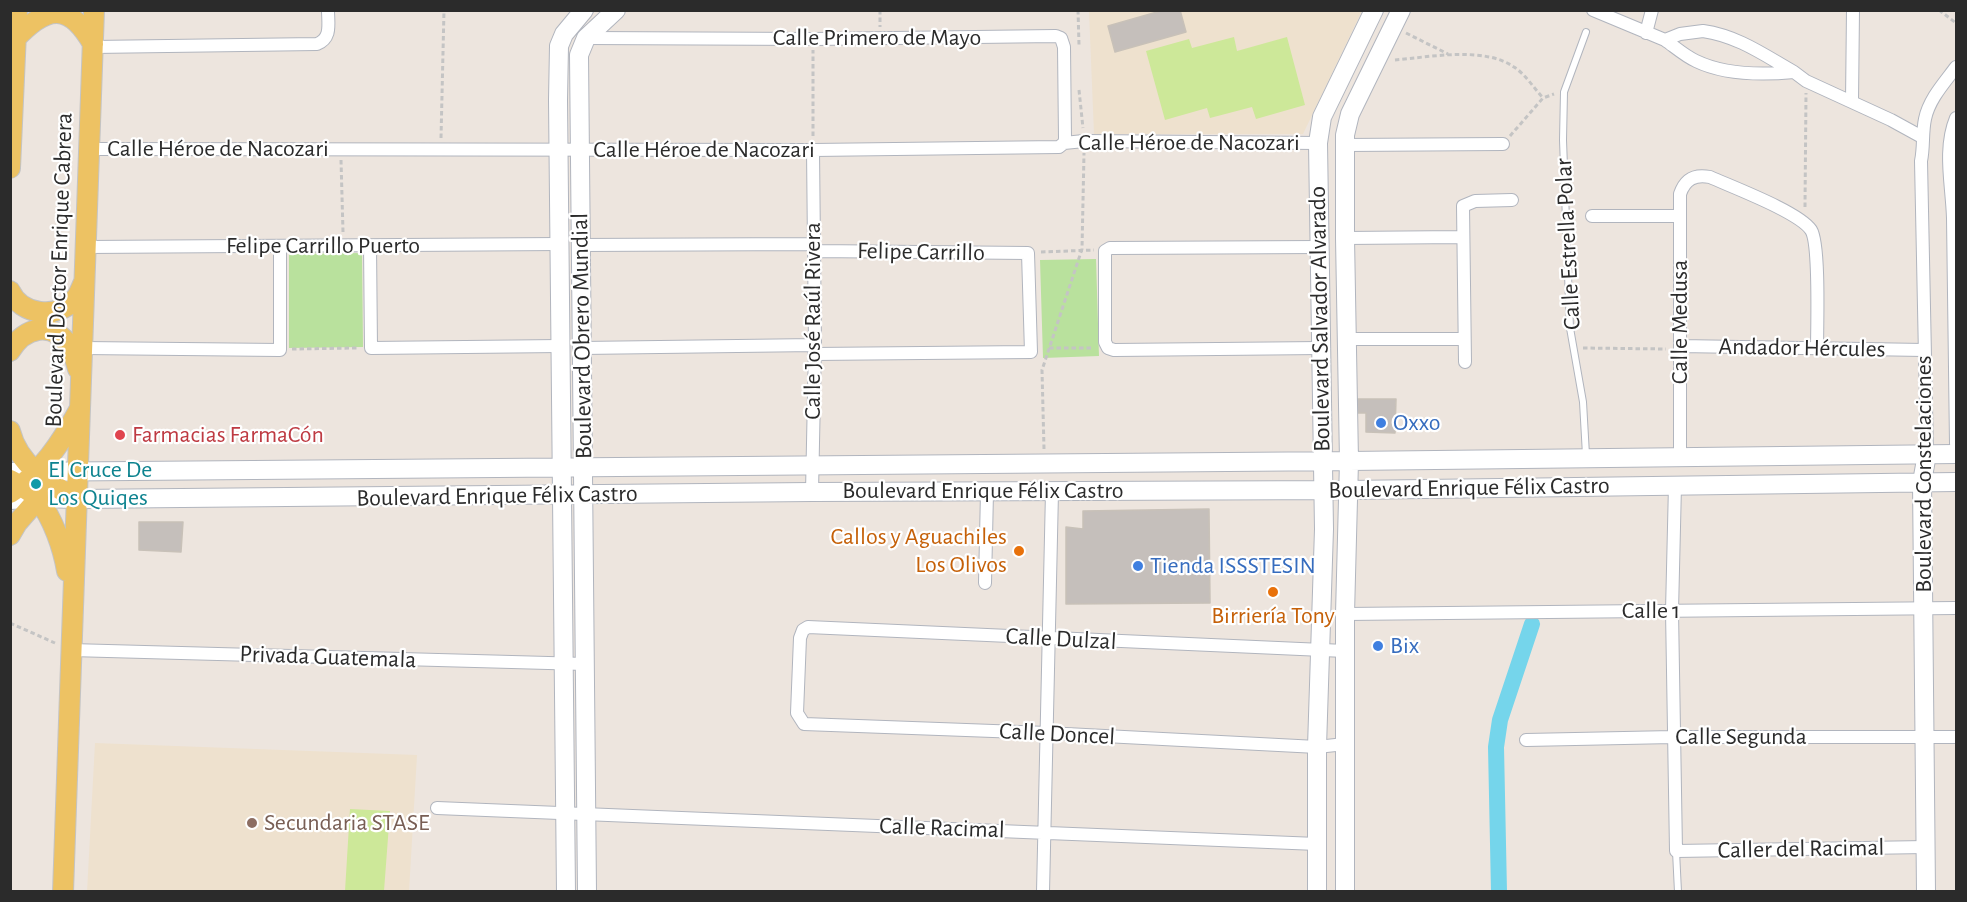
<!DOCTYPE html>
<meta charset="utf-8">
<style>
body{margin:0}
#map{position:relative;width:1967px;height:902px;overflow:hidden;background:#ede5de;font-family:"Alegreya Sans",sans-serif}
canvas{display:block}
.frame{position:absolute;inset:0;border:12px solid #2b2b2b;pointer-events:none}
</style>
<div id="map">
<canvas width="1967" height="902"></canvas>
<div class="frame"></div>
</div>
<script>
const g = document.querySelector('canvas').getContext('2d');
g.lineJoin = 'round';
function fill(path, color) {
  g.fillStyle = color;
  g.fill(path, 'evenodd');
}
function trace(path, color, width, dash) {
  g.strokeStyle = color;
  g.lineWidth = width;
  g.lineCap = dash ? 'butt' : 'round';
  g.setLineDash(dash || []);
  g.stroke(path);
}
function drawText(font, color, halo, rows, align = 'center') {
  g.font = font + ' "Alegreya Sans",sans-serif';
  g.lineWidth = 4.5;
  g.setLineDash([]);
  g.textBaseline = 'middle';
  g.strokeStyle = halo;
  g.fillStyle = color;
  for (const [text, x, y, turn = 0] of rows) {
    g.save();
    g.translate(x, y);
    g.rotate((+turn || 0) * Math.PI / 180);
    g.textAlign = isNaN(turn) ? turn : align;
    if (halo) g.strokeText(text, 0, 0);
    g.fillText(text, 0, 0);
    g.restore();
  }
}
const education = new Path2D(`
 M1089,11H1362L1303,134H1094Z
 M95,743L417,755L409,891L87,892Z`);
const green = new Path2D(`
 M362,253L363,347L289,348V254Z
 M1096,259L1099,356L1043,358L1040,260Z`);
const pitch = new Path2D(`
 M1234,37L1237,51L1287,37L1305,105L1256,119L1252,107L1210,118L1207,108L1165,120L1146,51L1189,39L1192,48Z
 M350,809L390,811L384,891H345Z`);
const canal = new Path2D(`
 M1499,892L1496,747L1500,720L1532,624`);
const building = new Path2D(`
 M1164,10H1180L1186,32L1115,52L1108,26Z
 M1353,399H1396L1395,433L1366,432V413H1353Z
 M1209,509L1210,603L1066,604V527L1083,529V511Z
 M139,522H183L181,552L139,550Z`);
const path = new Path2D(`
 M880,10V27
 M1078,10L1079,45
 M1939,10L1956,23
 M1406,33L1448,54
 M1395,60C1430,57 1484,46 1514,67C1525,74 1534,88 1543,98
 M1079,90L1083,128
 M813,136V50
 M1510,136L1543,98L1554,94
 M441,138L444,10
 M341,160L343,232
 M1805,207L1806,93
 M1041,252L1094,250
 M1049,348H1094
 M1583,348L1666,349
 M292,349L357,348
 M1044,449L1042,370L1082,249L1084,153
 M10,623L55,643`);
const lane = new Path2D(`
 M1586,32L1564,92L1563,140L1570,328L1583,402L1586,455
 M1676,851L1678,892`);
const street = new Path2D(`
 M1593,10L1665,40
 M1703,31C1738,36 1764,55 1794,72C1763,75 1725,75 1696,61C1685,56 1675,47 1665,40L1680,34Z
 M1646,33L1652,10
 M586,38L813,39L1056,36L1061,38L1064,47L1065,139L1064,143
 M93,47L317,44C332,38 328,24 328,10
 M1794,72L1806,81L1891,120L1922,137
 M1852,101L1853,10
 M1956,118C1943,149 1952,185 1953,218C1954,293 1955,369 1956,444
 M1345,145L1503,144
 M89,149L813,150L1059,147L1064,143L1084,141L1318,143
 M1592,216H1680
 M1345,238L1462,237
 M370,245L371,348L560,346
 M580,245L814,244
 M86,247L560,244
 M1320,247L1110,248L1105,251V342L1108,348L1114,350L1321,348
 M814,251L1028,253L1031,352L814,354
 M1346,339H1464
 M1680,346L1924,350
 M83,348L280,350V246
 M582,348L815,345
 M1465,362L1463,206L1475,201L1512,200
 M1927,454L1921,161C1924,147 1922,133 1925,119C1929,99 1945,82 1956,67
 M1680,458V194C1685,179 1695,174 1710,177C1732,187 1799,212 1811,230C1820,244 1817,328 1817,349
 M1675,485L1672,611L1676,851L1926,847
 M812,492L815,345L813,150
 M985,583L987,492
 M1345,614L1956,608
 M71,650L585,664
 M1526,740L1673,737H1956
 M1345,744L1317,747L1047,733L804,724L797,713L800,638L803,630L808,627L1345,651
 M437,808L1317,844
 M1043,892L1052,492`);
const secondary = new Path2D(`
 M10,472L1349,461L1956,454
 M10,500L38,498L77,499L812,492L1348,490L1956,482
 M566,892L558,100L559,46L564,34L584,10
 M587,892L579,55L586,38L616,10
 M1317,892V747L1324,529L1318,143L1322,117L1374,10
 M1345,892V614L1349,461L1345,238V135L1350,114L1401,10
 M1926,892L1922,482L1927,454`);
const primary = new Path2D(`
 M15,39C47,5 69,2 93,44
 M10,168L17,10
 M10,291C21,315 57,320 75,299C79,295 81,288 84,282
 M10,351C24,327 53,320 69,346C74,353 76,362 78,369
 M10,431C18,464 49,484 77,499
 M10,480C19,485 32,491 38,499C53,519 63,547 67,571
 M10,493C41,474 62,441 79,410
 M10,535L17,523L45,491
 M63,892L94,10`);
const markers = [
 [1381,423,6,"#3f7fe0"],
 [120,435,6,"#e0444e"],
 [36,484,6,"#0f9aa8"],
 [1019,551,6,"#e8710a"],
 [1138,566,6,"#3f7fe0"],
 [1273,592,6,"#e8710a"],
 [1378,646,6,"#3f7fe0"],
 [252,823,6,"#8d6e63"]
];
const streetNames = [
 ["Calle Primero de Mayo",877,38],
 ["Calle Héroe de Nacozari",1189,143],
 ["Calle Héroe de Nacozari",218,149],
 ["Calle Héroe de Nacozari",704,150],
 ["Calle Estrella Polar",1568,244,-93],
 ["Felipe Carrillo Puerto",323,246],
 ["Felipe Carrillo",921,252,1],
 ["Boulevard Doctor Enrique Cabrera",59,270,-88],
 ["Boulevard Salvador Alvarado",1320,319,-91],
 ["Calle José Raúl Rivera",813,321,-90],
 ["Calle Medusa",1680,322,-90],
 ["Boulevard Obrero Mundial",582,336,-91],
 ["Andador Hércules",1802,348,1],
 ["Boulevard Constelaciones",1924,474,-90],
 ["Boulevard Enrique Félix Castro",1469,488,-1],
 ["Boulevard Enrique Félix Castro",983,491],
 ["Boulevard Enrique Félix Castro",497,496,-1],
 ["Calle 1",1651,611],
 ["Calle Dulzal",1061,639,3],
 ["Privada Guatemala",328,657,2],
 ["Calle Doncel",1057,734,3],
 ["Calle Segunda",1741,737],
 ["Calle Racimal",942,828,2],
 ["Caller del Racimal",1801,849,-1]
];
const shopNames = [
 ["Oxxo",1393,423],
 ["Tienda ISSSTESIN",1150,566],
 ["Bix",1390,646]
];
const healthNames = [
 ["Farmacias FarmaCón",132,435]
];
const cultureNames = [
 ["El Cruce De",48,470],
 ["Los Quiqes",48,498]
];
const foodNames = [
 ["Callos y Aguachiles",1007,537],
 ["Los Olivos",1007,565],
 ["Birriería Tony",1273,616,"center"]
];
const educationNames = [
 ["Secundaria STASE",264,823]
];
fill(education, '#eee1ce');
fill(green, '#b9e19d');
fill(pitch, '#cde899');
trace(canal, '#75d5eb', 16);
fill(building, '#c5bfbb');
trace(building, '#c8c1b8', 1.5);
trace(lane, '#b1b5be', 8);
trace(street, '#b1b5be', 14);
trace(secondary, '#b1b5be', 20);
trace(primary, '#c4c4c4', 22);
trace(path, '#c4c4c4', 3, [4.5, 3]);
trace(lane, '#fff', 6);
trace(street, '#fff', 12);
trace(secondary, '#fff', 18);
trace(primary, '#edc263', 20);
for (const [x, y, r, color] of markers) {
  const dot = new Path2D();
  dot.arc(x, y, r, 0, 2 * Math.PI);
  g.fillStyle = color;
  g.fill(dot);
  trace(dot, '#fff', 2);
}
drawText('24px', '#2b2b2b', '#fff', streetNames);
drawText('24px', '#366cbe', '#fff', shopNames, 'left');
drawText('24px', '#be3a42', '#fff', healthNames, 'left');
drawText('24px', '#0d838f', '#fff', cultureNames, 'left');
drawText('24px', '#c56008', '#fff', foodNames, 'right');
drawText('24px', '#785e54', '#fff', educationNames, 'left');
</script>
